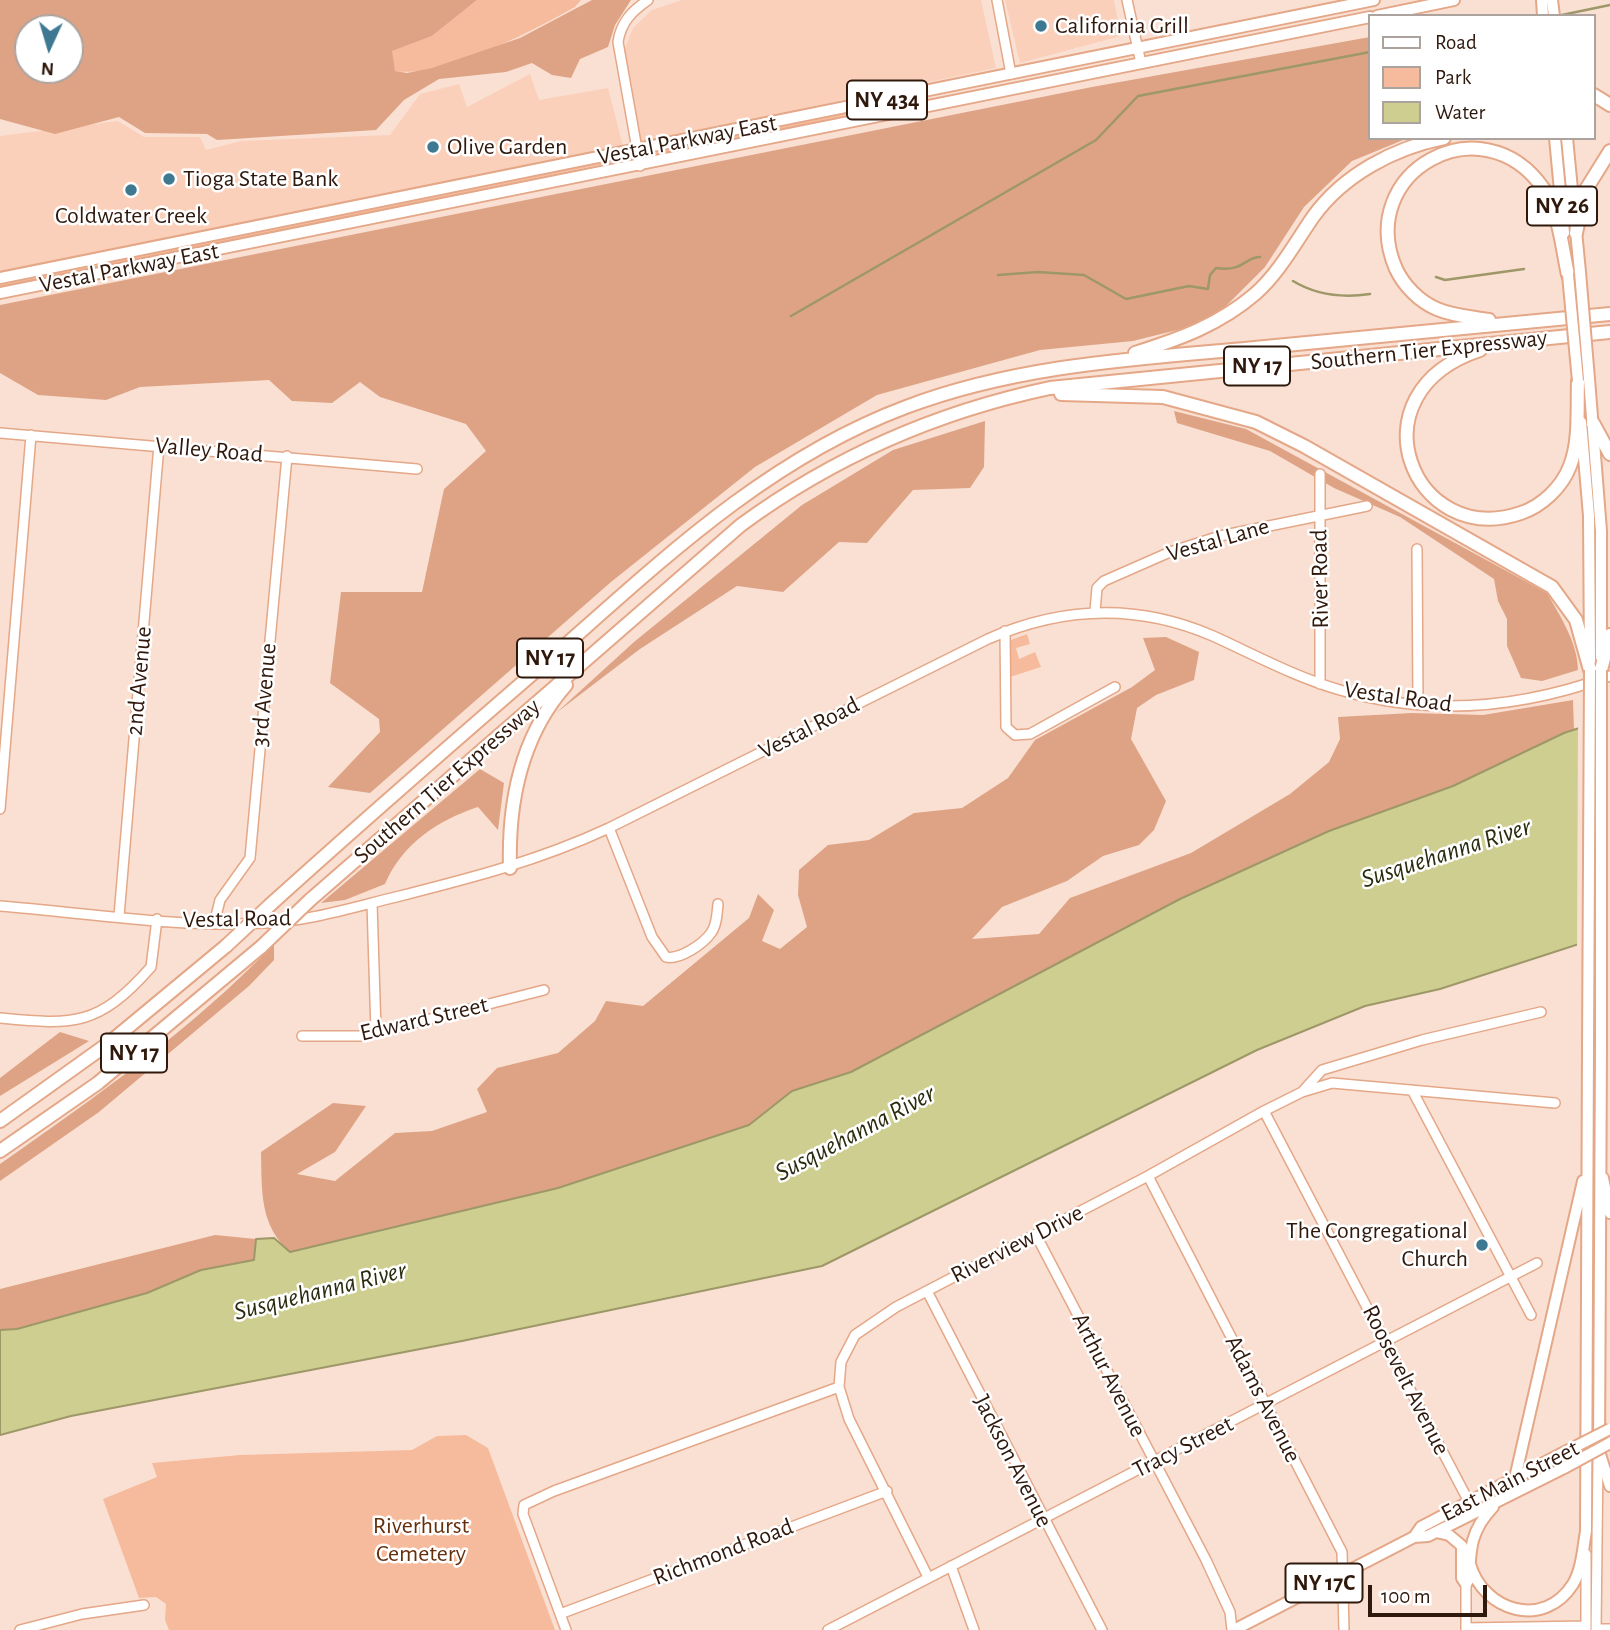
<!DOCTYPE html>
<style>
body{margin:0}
#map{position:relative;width:1610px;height:1630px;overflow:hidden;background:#fae0d3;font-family:"Alegreya Sans",sans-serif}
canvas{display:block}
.legend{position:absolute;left:1368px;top:14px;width:228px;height:126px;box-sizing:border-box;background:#fff;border:2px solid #aca39e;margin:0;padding:9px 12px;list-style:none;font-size:21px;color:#2f180c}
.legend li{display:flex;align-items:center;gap:14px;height:35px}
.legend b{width:35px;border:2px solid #aca39e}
.north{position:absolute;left:14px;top:14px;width:70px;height:70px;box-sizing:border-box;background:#fff;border:2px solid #aca39e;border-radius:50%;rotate:184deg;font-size:19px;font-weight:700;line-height:28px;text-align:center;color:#2f180c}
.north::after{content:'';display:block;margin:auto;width:24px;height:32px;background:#3e7891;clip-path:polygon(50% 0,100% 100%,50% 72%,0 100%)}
.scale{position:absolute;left:1368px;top:1585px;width:119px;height:32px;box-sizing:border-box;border:4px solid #2f180c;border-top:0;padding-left:9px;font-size:21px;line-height:24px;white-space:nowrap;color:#2f180c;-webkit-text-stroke:5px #fff;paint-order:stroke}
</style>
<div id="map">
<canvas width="1610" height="1630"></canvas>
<ul class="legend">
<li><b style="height:9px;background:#fff"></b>Road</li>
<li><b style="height:19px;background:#f6bb9d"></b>Park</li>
<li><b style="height:19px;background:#cece90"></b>Water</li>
</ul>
<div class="north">N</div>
<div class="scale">100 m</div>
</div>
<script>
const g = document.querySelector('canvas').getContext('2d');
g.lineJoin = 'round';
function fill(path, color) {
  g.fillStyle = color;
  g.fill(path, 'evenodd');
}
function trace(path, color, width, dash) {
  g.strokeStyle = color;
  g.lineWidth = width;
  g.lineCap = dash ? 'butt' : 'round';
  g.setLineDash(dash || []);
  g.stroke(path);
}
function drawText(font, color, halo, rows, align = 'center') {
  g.font = font + ' "Alegreya Sans",sans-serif';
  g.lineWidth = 5;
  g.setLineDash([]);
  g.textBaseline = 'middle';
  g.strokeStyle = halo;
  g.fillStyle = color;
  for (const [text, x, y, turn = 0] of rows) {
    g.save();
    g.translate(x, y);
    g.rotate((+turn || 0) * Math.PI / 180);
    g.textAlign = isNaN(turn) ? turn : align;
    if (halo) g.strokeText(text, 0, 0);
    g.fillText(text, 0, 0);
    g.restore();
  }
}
const built = new Path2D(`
 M682,0H981L996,68L641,142L624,51L633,28L652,10Z
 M1005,0H1114L1121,36L1020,63Z
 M530,74L539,100L608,88L623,146L0,272V136L118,121L144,137H200L206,150L241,141L390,135L420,94L459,84L467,107Z`);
const green = new Path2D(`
 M477,0H581L575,7C534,30 442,79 395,71L391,51L432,36Z
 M853,112L826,123L643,160L641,155Z
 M621,157L618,161L0,289V284Z
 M1027,634L1030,644L1016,648L1019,659L1035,652L1041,667L1010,677L1008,641Z
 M466,1435L488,1448L555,1630H169L165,1620L166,1604L156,1597L139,1598L103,1499L157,1477L152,1463L240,1455L412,1450L437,1436Z`);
const forest = new Path2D(`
 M0,0H477L432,36L392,51L395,71L407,73L432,68L520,38L592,0H631L615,25L608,47L580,59L571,78L552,75L532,63L506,72L439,79L404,100L376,130L217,140L207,134L145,133L119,117L55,134L0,119ZM28,28H70V70H28Z
 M1370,37V138H1408L1352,161L1304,207L1265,267L1225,307L1201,324L1133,341L1040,350L877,395L755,467L611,582L370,793L328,787L380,732L379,719L330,683L341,592H422L444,489L486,451L466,424L380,397L360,382L332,403L292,401L269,380L140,387L106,400L38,395L0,373V305L1092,87Z
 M1174,411L1246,429L1547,593C1560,616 1578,643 1578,670L1542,681L1521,678L1507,646V619L1498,601L1494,579L1400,517L1334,488L1270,451L1177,423Z
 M985,421L984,467L970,488L913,490L867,543L839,542L783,592L737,586L640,649L556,713L634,642L802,505L893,450Z
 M1166,637L1199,652L1194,680L1156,695L1137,708L1131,739L1166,801L1154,830L1139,845L1103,856L1067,881L1002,907L972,939L1039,934L1070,898L1191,853L1290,794L1329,762L1340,739L1338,717L1412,713L1483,715L1573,700L1574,730L1453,786L1329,831L851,1072L792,1091L749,1125L558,1188L290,1252C259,1225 262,1190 261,1152L333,1103L366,1106L335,1152L297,1174L335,1181L395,1133L432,1131L487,1112L477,1089L497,1068L558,1053L595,1021L606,1001L643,1006L749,918L758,894L774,910L762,941L780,949L807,927L798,895L799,870L828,845L869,840L914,813L962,808L1008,778L1035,740L1132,687L1155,670L1143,638Z
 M480,769L504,783L498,830L478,807C438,820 402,844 385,884L345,900L321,903Z
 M274,944V960L249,986L99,1112L0,1181V1164C96,1097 192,1029 274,944Z
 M60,1032L89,1041L0,1096V1078Z
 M215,1235L256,1239L254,1260L201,1270L147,1293L17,1329L0,1330V1289Z`);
const water = new Path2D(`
 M1610,718V934L1440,989L1365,1006L1257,1050L822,1266L462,1341L71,1416L0,1435V1330L17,1329L147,1293L201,1270L254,1260L256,1239L274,1238L290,1252L558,1188L749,1125L792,1091L851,1072L1180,899L1329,831L1453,786L1564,733Z`);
const pier = new Path2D(`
 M1610,714V938L1577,949L1578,725Z`);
const stream = new Path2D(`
 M1557,16L1610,5
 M998,275L1038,272L1084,275L1126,299L1189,286L1208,289L1210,275L1216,268C1245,272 1244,257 1260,257
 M1436,277L1445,280L1524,269
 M1293,281C1316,295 1343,298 1370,294
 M791,316L1096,140L1138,96L1370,52`);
const minor = new Path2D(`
 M997,0L1011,74
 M1127,0L1141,63
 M640,166L618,42C621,22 632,11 648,0
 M0,433L417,469
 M1320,474V684
 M1417,549L1418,704
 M1095,611L1097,588L1104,581L1170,552L1220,536L1367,506
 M1005,631L1006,727L1015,735L1030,734L1115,687
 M0,809L31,435
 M609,828L652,937L666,957C680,960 703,944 711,933C717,925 717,913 718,904
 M372,903L376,1032
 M0,906C88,913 178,928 266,923C309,921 354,907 396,897C471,878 538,861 609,828L988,639C1063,606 1137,603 1213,636C1255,655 1295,677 1340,690C1430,717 1522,708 1610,676
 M119,916L159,445
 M214,924L220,900L250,858L287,456
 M0,1018C74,1025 98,1027 151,967L157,919
 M302,1036H363L544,990
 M1412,1090L1531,1315
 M1303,1091L1322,1070L1422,1040L1541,1012
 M1264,1111L1469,1502
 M1148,1176L1342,1552L1344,1630
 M1036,1235L1206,1560L1230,1612L1232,1630
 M927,1291L1102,1630
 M1586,1554V1630
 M951,1566L974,1630
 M928,1577L849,1419L839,1387L841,1362L855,1335L896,1307L1148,1176L1264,1111L1302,1092L1332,1083L1555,1103
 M1466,1584V1630
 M560,1614L887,1491
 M1466,1628L1586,1626
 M1596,1629H1610
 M20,1630L82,1614L144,1605
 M566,1630L523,1514L524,1505L554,1491L839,1387
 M828,1630L1537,1263
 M1596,1630L1598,1457`);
const major = new Path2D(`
 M1542,0L1543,16
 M1552,0L1554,16
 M1377,16L1454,0
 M1555,138L1564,233
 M1567,138L1580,272
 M0,278L1374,0
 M0,293L1370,17
 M1589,379L1601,531V657
 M1581,422L1589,516L1590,661
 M1601,1047L1599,1451L1610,1486
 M1603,1178L1610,1213
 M1515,1478L1583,1181
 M1436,1532L1449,1535L1462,1546V1578L1466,1584
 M1414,1537L1421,1527L1561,1454
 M1470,1564C1483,1611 1544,1630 1573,1584C1582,1569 1583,1548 1586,1531L1588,1047
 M1466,1584L1469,1579C1470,1548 1471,1530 1493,1507
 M1234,1630L1414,1537L1428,1536L1564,1468`);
const highway = new Path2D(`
 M1594,95L1610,105
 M1576,233L1585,191L1610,151
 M1489,320C1472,317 1453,316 1437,309C1420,302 1404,286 1396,269C1354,172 1482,101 1543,188C1559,212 1562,247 1568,275
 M1480,350C1349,393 1413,550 1521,513C1542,506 1562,487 1570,466C1580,441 1577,408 1578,381
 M1135,353C1179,339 1219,325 1255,294C1279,273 1295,243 1313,217C1343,175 1394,148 1444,138
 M1061,394L1163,397L1256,422L1304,446L1552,587L1576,620L1590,670
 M1593,423L1610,454
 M1601,670L1610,635
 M510,868C508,802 521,736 566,685
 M310,900L741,525C835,456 936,412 1050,388L1610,332
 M270,905C363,821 457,739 552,657C661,561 767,459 906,407C1014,366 1130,359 1244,349C1366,337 1488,325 1610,314
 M0,1121L109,1043L226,946
 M0,1151L98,1083L261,947`);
const majorBridge = new Path2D(`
 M1580,272L1589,379
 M1568,275L1578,381
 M1588,1047L1590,670
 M1601,1047V670
 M1561,1454L1610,1429
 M1564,1468L1610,1443`);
const highwayBridge = new Path2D(`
 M226,946L270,905
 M261,947L310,900`);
const markers = [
 [1041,26,7,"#3e7891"],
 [433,147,7,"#3e7891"],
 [169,179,7,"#3e7891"],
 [131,190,7,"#3e7891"],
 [1482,1245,7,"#3e7891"]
];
const shields = [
 [887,100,80],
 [1562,206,70],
 [1257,366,66],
 [550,658,66],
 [134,1053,66],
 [1324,1583,77]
];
const shieldNames = [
 ["NY 434",887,100],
 ["NY 26",1562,206],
 ["NY 17",1257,366],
 ["NY 17",550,658],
 ["NY 17",134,1053],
 ["NY 17C",1324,1583]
];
const poiNames = [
 ["California Grill",1055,26],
 ["Olive Garden",447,147],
 ["Tioga State Bank",183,179],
 ["Coldwater Creek",131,216,"center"],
 ["The Congregational",1468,1231,"right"],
 ["Church",1468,1259,"right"]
];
const streetNames = [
 ["Vestal Parkway East",687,140,-11],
 ["Vestal Parkway East",129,268,-11],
 ["Southern Tier Expressway",1429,350,-6],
 ["Valley Road",209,450,5],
 ["Vestal Lane",1218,540,-16],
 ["River Road",1320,579,-91],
 ["2nd Avenue",139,681,-85],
 ["3rd Avenue",264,695,-85],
 ["Vestal Road",1398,697,8],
 ["Vestal Road",809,728,-27],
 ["Southern Tier Expressway",447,781,-41],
 ["Vestal Road",237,919,-1],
 ["Edward Street",424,1019,-13],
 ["Riverview Drive",1017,1244,-27],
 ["Arthur Avenue",1109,1375,63],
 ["Roosevelt Avenue",1406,1380,63],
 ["Adams Avenue",1263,1399,63],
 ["Tracy Street",1183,1447,-27],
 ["Jackson Avenue",1013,1461,63],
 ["East Main Street",1510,1481,-27],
 ["Richmond Road",723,1552,-21]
];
const parkNames = [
 ["Riverhurst",421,1526],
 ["Cemetery",421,1554]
];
const waterNames = [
 ["Susquehanna River",1446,853,-18],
 ["Susquehanna River",855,1133,-28],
 ["Susquehanna River",320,1291,-14]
];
fill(built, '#fbd0ba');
fill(green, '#f6bb9d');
fill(forest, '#dea385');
fill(water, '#cece90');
trace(water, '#9e9768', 2);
fill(pier, '#fae0d3');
trace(stream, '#9e9768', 2.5);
trace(minor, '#e4a787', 12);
trace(major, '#e4a787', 14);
trace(highway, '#e4a787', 16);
trace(minor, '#fff', 9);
trace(major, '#fff', 10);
trace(highway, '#fff', 12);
trace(majorBridge, '#e4a787', 14, []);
trace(highwayBridge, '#e4a787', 16, []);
trace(majorBridge, '#fff', 10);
trace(highwayBridge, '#fff', 12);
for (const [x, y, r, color] of markers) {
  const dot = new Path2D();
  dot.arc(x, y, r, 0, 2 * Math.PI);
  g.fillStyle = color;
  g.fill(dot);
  trace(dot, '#fff', 2.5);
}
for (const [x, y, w] of shields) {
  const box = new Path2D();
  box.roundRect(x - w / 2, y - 19.5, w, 39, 5);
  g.fillStyle = '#fff';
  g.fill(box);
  trace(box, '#2f180c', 2);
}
drawText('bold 23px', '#2f180c', null, shieldNames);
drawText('24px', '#2f180c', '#fff', poiNames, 'left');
drawText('24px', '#2f180c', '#fff', streetNames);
drawText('24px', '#652f0e', '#fff', parkNames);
drawText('italic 26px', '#2b2b0f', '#fff', waterNames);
</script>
